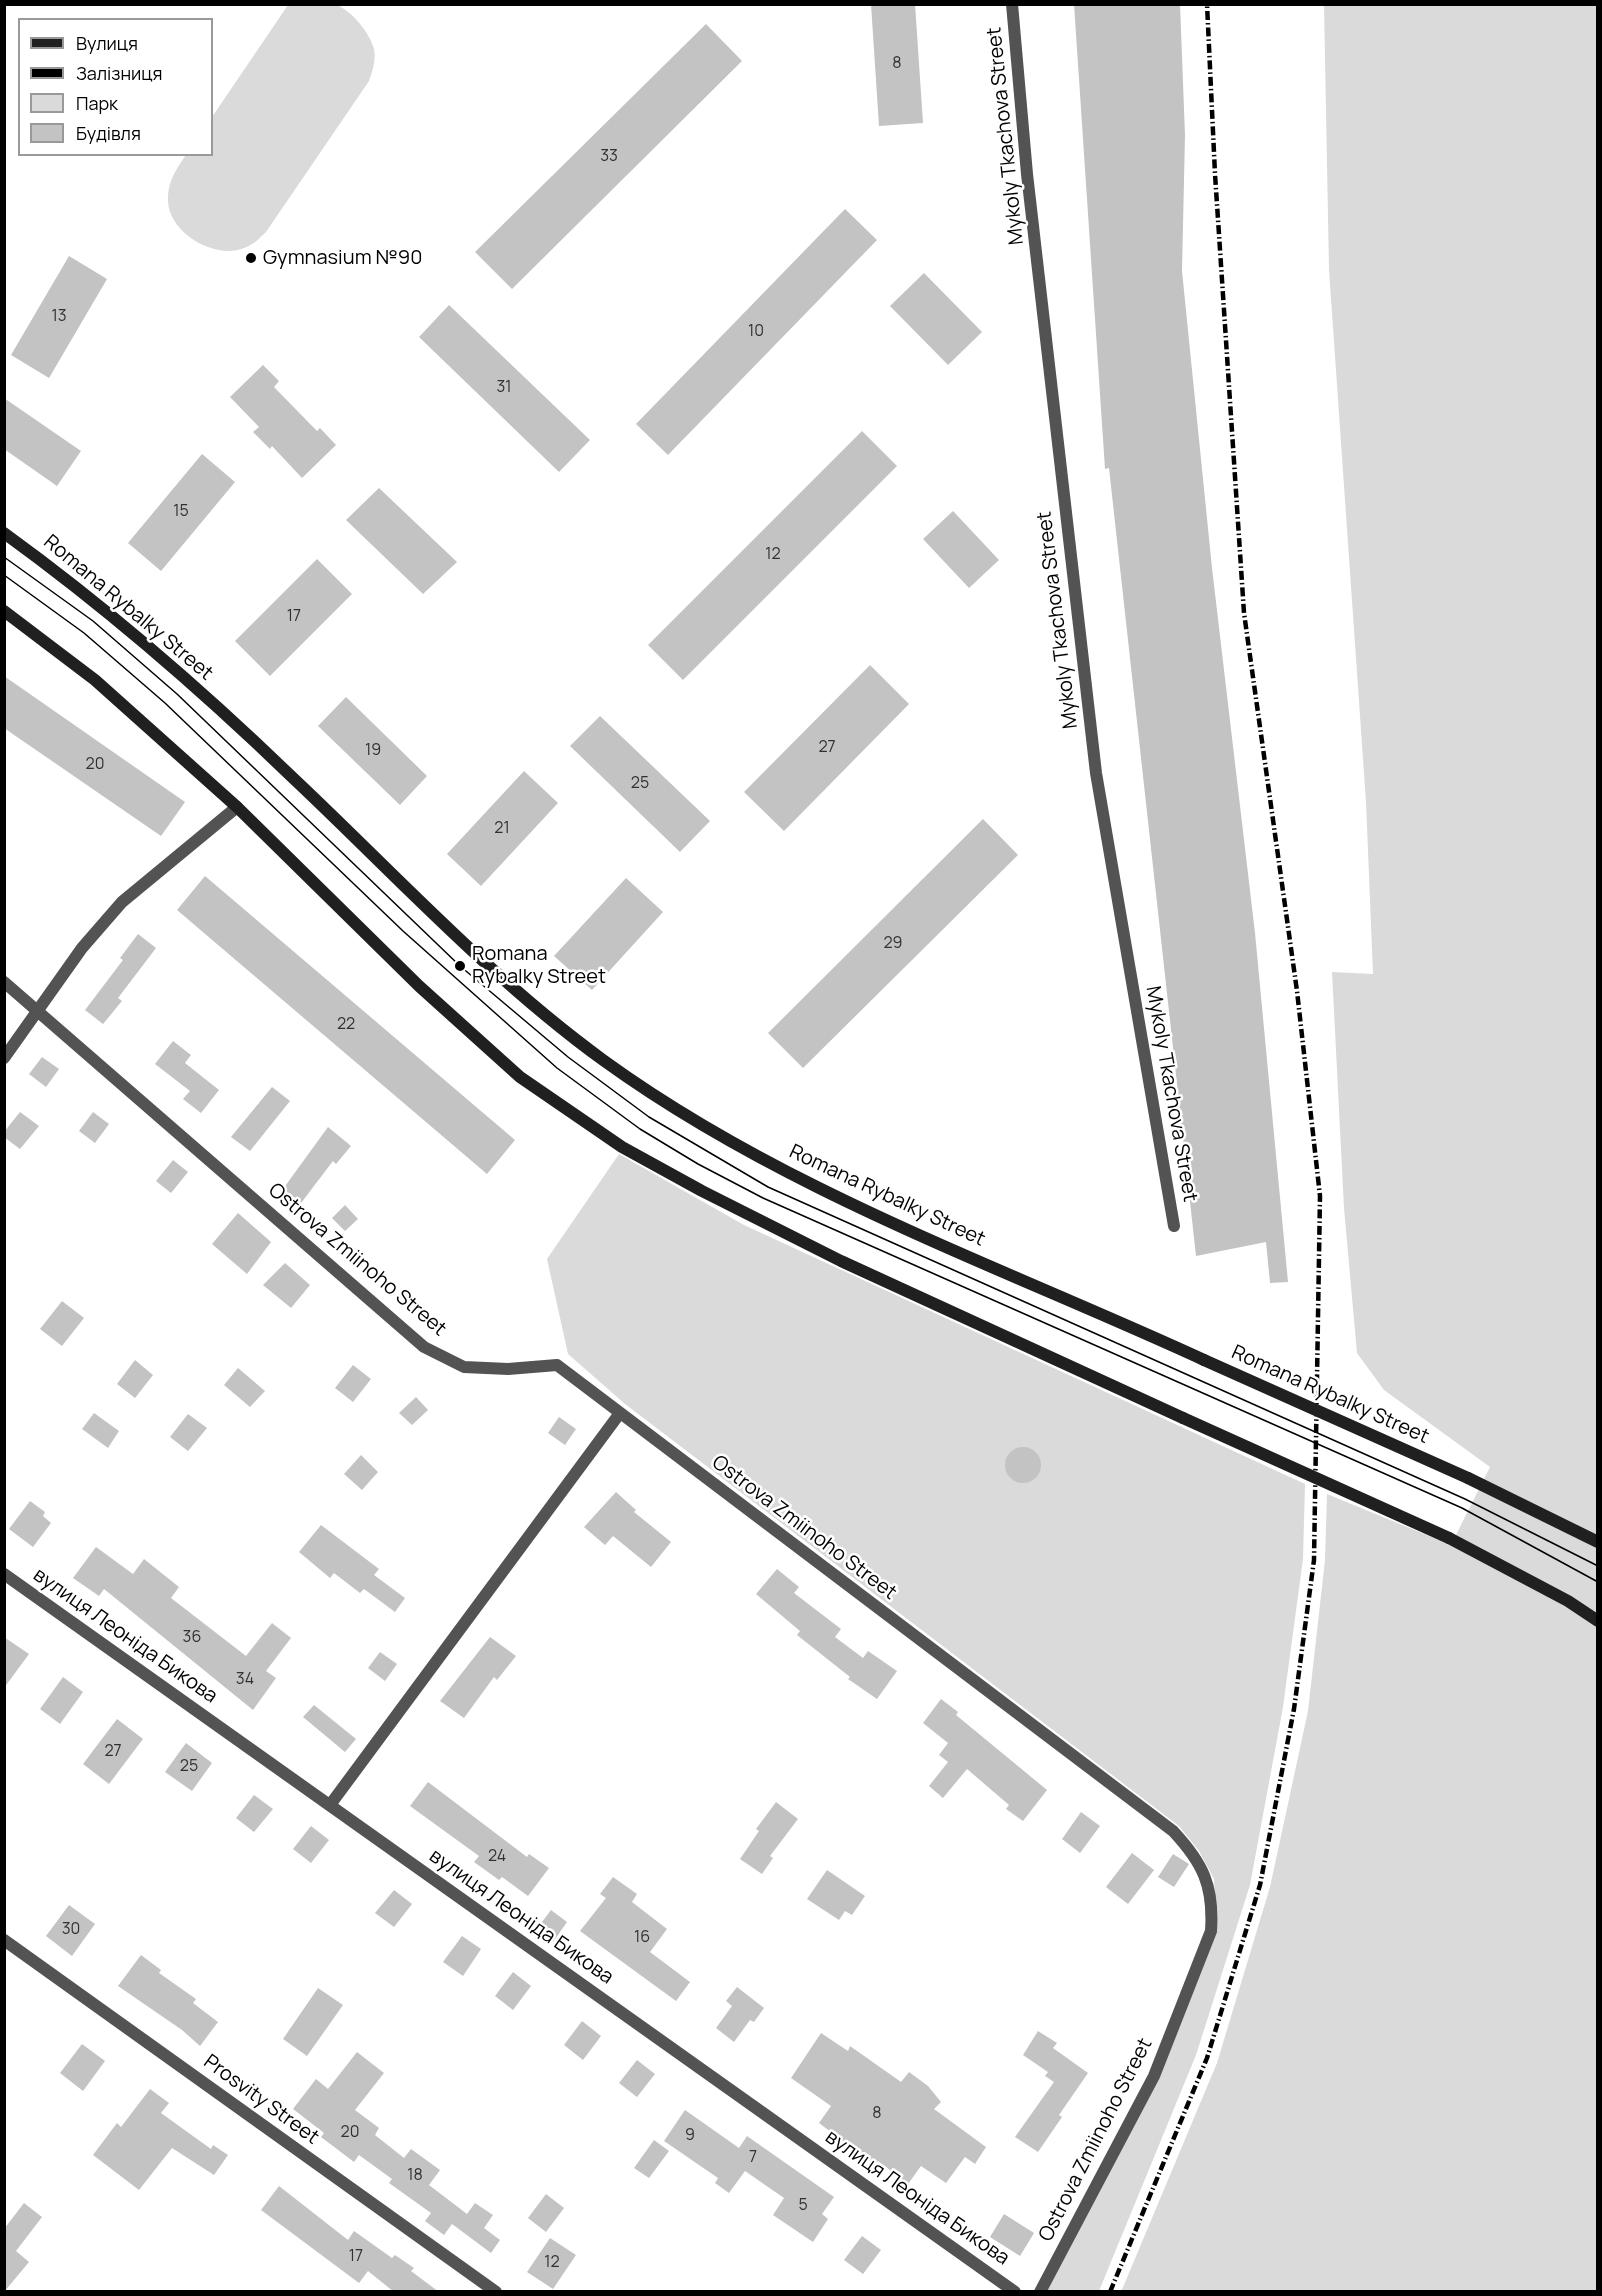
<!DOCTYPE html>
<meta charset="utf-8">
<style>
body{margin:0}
#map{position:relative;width:1602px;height:2296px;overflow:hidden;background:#fff;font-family:Manrope,sans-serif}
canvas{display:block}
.frame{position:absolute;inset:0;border:6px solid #000;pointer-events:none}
.legend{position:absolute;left:18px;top:18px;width:195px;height:138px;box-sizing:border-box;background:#fff;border:2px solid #999;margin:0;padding:8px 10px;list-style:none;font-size:18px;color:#000}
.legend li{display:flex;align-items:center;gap:12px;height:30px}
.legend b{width:30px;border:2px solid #999}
</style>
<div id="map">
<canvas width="1602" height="2296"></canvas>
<div class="frame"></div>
<ul class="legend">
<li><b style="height:8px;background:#202020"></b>Вулиця</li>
<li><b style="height:8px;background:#000"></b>Залізниця</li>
<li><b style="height:16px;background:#dadada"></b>Парк</li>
<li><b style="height:16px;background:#c3c3c3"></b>Будівля</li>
</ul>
</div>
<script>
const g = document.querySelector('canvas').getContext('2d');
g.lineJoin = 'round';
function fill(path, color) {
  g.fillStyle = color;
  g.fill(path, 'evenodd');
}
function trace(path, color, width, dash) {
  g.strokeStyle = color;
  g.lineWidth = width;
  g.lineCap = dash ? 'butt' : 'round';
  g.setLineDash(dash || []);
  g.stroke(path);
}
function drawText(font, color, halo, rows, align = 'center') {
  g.font = font + ' Manrope,sans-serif';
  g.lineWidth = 5;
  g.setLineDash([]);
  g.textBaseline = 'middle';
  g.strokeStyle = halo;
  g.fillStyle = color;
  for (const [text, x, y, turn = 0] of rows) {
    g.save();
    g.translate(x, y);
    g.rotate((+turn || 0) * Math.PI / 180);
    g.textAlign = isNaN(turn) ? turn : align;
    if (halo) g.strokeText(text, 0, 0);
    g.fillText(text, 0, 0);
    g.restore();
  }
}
const green = new Path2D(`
 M288,5C300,3 323,1 334,4C351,9 370,33 374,49C376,59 373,70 369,81L266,232C260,238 253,245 244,248C215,260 169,233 168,201C167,183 176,169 186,155L212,154V117Z
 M1324,5H1597V2291L1121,2292L1217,2063L1270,1887L1308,1711L1325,1560L1327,1494L1451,1545L1490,1467L1384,1390L1357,1353L1344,1208L1332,972L1373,974L1366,802L1329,270Z
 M619,1154L744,1225L1305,1484L1303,1559L1283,1707L1250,1885L1196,2055L1099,2291H1046L1159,2075L1216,1927L1214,1879L1199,1851L1179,1826L625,1404L568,1354L547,1259Z`);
const building = new Path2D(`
 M871,4H915L923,123L879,126Z
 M1074,4H1180L1185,135L1182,271L1212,568L1255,933L1288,1282L1270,1283L1266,1242L1196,1256L1109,468L1105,469Z
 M706,24L742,61L512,289L475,252Z
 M845,209L877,240L668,455L636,424Z
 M69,256L107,279L49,378L11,355Z
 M924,273L982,332L948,365L890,306Z
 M449,305L590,440L559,472L419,337Z
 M263,365L279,381L274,387L317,431L320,428L336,445L302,478L272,446L270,449L253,432L259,427L230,397Z
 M4,398L81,451L57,486L4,449Z
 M862,431L897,466L683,680L648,645Z
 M202,454L235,482L161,571L128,543Z
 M379,488L457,562L423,594L346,520Z
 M953,511L999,560L969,588L923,539Z
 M317,559L352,594L270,676L235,641Z
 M870,665L909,704L784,831L744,792Z
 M4,676L185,802L161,836L4,728Z
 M346,697L427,776L400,805L318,726Z
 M600,716L710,821L680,852L570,746Z
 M524,771L558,803L481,886L447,854Z
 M983,819L1018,855L803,1068L768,1033Z
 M205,876L515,1140L487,1174L177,910Z
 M626,878L663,912L592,990L554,956Z
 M138,934L156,948L118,998L122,1001L103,1024L85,1010L123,960L120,958Z
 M173,1041L191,1055L185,1063L219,1090L201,1113L183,1099L190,1091L155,1064Z
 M42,1057L59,1069L46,1087L29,1074Z
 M272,1087L290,1101L250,1151L231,1137Z
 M20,1112L39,1126L20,1149L4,1137V1132Z
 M93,1112L109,1124L95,1143L79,1131Z
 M328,1127L351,1146L336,1164L333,1161L301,1203L283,1189Z
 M173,1160L188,1172L171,1193L156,1181Z
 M345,1205L358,1219L345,1231L332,1218Z
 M238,1213L271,1242L247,1274L212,1244Z
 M285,1263L310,1285L291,1308L263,1285Z
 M62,1301L84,1318L62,1346L40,1329Z
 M135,1360L153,1375L135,1398L117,1384Z
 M353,1365L371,1379L353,1402L335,1388Z
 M238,1368L265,1391L250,1407L224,1385Z
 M416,1397L428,1410L412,1425L399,1413Z
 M94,1413L119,1431L108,1448L82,1429Z
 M188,1414L207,1428L188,1451L170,1437Z
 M559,1417L576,1429L565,1445L548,1433Z
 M1005 1465a18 18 0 1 1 36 0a18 18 0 1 1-36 0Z
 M361,1455L378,1472L362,1490L344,1474Z
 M616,1492L636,1510L634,1512L671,1542L651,1567L613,1536L605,1545L584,1527Z
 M30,1501L45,1512L43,1516L51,1523L33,1547L9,1529Z
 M321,1525L379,1569L374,1575L405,1598L395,1612L364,1589L360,1593L334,1573L330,1578L299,1552Z
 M96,1547L133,1574L144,1559L179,1587L171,1598L246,1656L272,1623L291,1638L266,1671L276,1678L253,1710L104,1589L99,1596L73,1578Z
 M777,1569L799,1587L794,1593L841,1629L835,1637L863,1658L868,1651L897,1671L877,1699L848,1679L850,1677L797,1635L800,1631L756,1594Z
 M4,1637L29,1654L4,1688Z
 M490,1637L516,1656L497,1680L494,1677L464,1718L440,1701Z
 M380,1652L397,1664L385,1681L368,1668Z
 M63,1677L83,1692L60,1724L40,1709Z
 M941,1699L958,1712L956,1715L1047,1790L1023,1821L1006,1809L1009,1805L967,1769L943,1798L929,1786L948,1762L939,1755L948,1743L923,1723Z
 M314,1705L356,1739L345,1752L303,1717Z
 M117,1719L143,1739L109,1784L83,1764Z
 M186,1743L212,1763L192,1791L165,1772Z
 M428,1782L527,1857L529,1854L549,1868L528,1896L502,1877L499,1880L474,1862L479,1856L410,1806Z
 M254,1795L273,1809L254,1832L236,1818Z
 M776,1802L798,1819L770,1856L773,1858L762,1874L740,1859L759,1831L756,1829Z
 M1081,1812L1100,1826L1080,1853L1062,1839Z
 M311,1826L329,1840L311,1863L293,1849Z
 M1132,1853L1154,1870L1128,1904L1106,1887Z
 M1173,1854L1189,1864L1174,1887L1158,1877Z
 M827,1870L865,1896L852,1915L845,1911L839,1920L807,1899Z
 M613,1877L637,1894L632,1902L667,1929L650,1952L690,1982L676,2001L580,1931L606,1898L600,1894Z
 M394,1890L412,1904L394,1927L375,1913Z
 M69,1905L95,1924L72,1956L46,1936Z
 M551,1910L567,1922L553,1942L536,1930Z
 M462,1936L481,1949L463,1976L443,1962Z
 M141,1955L161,1970L159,1973L196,1999L193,2003L218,2022L200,2046L182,2030L118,1986Z
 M513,1972L531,1986L513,2010L495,1996Z
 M737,1987L764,2008L754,2022L750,2020L734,2042L716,2028L732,2006L726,2001Z
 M318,1988L343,2005L307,2056L283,2039Z
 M582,2021L601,2036L583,2060L564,2045Z
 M1038,2031L1057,2043L1053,2048L1088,2073L1059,2115L1062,2117L1038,2152L1015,2137L1054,2082L1045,2076L1048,2072L1023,2055Z
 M821,2033L848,2051L850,2046L901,2082L909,2072L928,2086L941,2102L934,2109L986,2147L975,2164L965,2157L946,2183L921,2166L908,2184L878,2161L875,2165L819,2123L831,2106L791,2078Z
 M82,2044L105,2061L83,2091L60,2073Z
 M357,2052L384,2073L355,2110L379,2128L375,2135L404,2158L411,2149L440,2170L429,2185L467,2214L475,2203L493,2215L484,2228L500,2240L491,2253L452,2224L444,2235L425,2221L431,2213L389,2183L392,2179L359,2155L354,2162L321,2137L324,2133L293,2109L316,2079L328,2089Z
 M637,2060L655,2074L637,2097L619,2083Z
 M150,2089L169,2103L161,2113L211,2149L213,2145L228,2155L214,2175L172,2148L139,2190L93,2155L117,2123L121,2127Z
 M685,2110L739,2148L747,2136L834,2197L822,2214L828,2219L813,2242L773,2215L784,2198L745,2171L729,2193L715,2183L718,2178L664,2141Z
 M654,2140L669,2151L649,2178L634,2168Z
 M279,2186L348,2240L354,2231L392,2258L395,2255L414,2268L411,2271L439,2292H394L368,2271L359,2283L261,2210Z
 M546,2194L564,2208L546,2232L528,2218Z
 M24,2203L42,2217L16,2251L29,2262L4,2292V2229Z
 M1004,2214L1034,2233L1020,2256L990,2237Z
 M862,2236L881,2250L863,2274L844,2260Z
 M550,2238L576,2255L553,2289L527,2272Z`);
const street = new Path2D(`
 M1012,4L1027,174L1096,773L1174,1226
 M4,982L424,1347L464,1367L508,1369L557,1365L1173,1831C1203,1863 1214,1886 1211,1931L1154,2076L1040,2292
 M4,1058L82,948L122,902L237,807
 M4,1574L1015,2292
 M330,1805L620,1413
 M4,1940L496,2292`);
const secondary = new Path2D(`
 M4,533C106,607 202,690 292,777C394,873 489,977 603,1060C785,1192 1002,1267 1204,1360
 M4,611L95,680L237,807L419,986L520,1077L622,1147L702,1191L841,1261L1183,1418
 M1468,1478L1598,1542
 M1449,1538L1568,1601L1598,1621`);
const tram = new Path2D(`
 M4,557L93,621L177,694L460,966L568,1057L649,1117L768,1187L1465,1499L1598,1566
 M4,575L84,633L165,703L403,931L557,1068L640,1129L698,1164L763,1198L1462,1508L1598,1582`);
const rail = new Path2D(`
 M1110,2292L1207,2058L1260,1885L1294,1709L1314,1560L1320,1196L1297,991L1244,613L1215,174L1207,4`);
const secondaryBridge = new Path2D(`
 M1204,1360L1468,1478
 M1183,1418L1449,1538`);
const markers = [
 [251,258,6,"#000"],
 [460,966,6,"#000"]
];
const numberNames = [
 ["8",897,64],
 ["33",609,157],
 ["13",59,317],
 ["10",756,332],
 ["31",504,388],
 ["15",181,512],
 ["12",773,555],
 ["17",294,617],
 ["27",827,748],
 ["19",373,751],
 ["20",95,765],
 ["25",640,784],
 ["21",502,829],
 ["29",893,944],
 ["22",346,1025],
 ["36",192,1638],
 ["34",245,1680],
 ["27",113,1752],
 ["25",189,1767],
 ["24",497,1857],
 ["30",71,1930],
 ["16",642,1938],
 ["8",877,2114],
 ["20",350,2133],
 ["9",690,2136],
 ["7",753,2158],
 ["18",415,2176],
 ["5",803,2206],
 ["17",356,2257],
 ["12",552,2263]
];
const streetNames = [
 ["Mykoly Tkachova Street",1006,136,-96],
 ["Romana Rybalky Street",128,608,40],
 ["Mykoly Tkachova Street",1058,620,-97],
 ["Mykoly Tkachova Street",1171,1094,80],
 ["Romana Rybalky Street",887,1196,25],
 ["Ostrova Zmiinoho Street",357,1260,40],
 ["Romana Rybalky Street",1330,1395,24],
 ["Ostrova Zmiinoho Street",804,1528,37],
 ["вулиця Леоніда Бикова",125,1636,35],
 ["вулиця Леоніда Бикова",521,1917,35],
 ["Prosvity Street",261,2100,36],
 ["Ostrova Zmiinoho Street",1096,2140,-63],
 ["вулиця Леоніда Бикова",917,2198,35]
];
const poiNames = [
 ["Gymnasium №90",263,258],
 ["Romana",472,954],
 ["Rybalky Street",472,977]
];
fill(green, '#dadada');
fill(building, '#c3c3c3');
trace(street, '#535353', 12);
trace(secondary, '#202020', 12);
trace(tram, '#000', 1.5);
trace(rail, '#000', 4.5, [9, 3, 1.5, 3]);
trace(secondaryBridge, '#202020', 12);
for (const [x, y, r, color] of markers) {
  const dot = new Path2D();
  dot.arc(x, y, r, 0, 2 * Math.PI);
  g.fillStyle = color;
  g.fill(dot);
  trace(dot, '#fff', 2);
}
drawText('16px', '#313131', null, numberNames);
drawText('20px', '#000', '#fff', streetNames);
drawText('20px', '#000', '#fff', poiNames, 'left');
</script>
